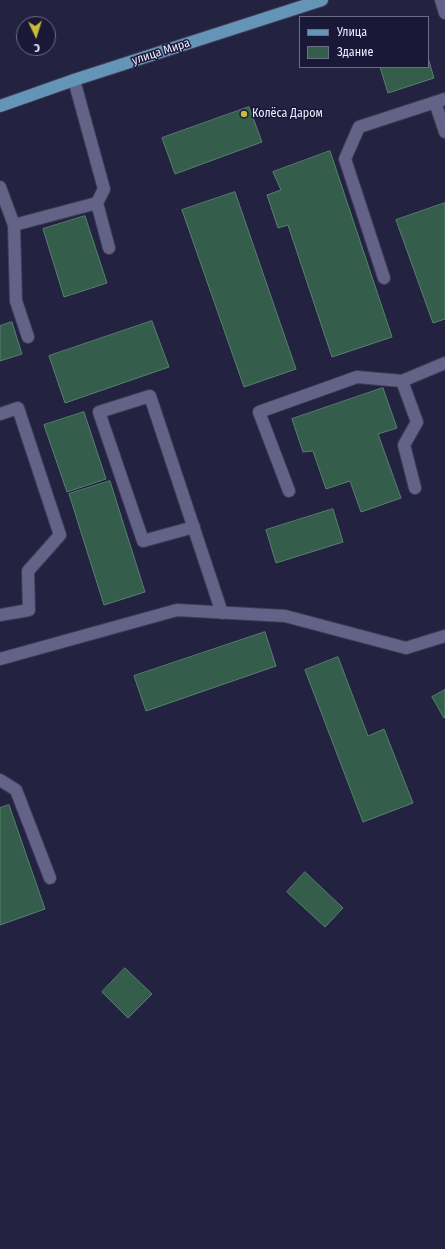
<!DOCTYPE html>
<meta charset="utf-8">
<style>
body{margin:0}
#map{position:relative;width:445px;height:1249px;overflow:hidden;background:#232241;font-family:"Fira Sans Condensed",sans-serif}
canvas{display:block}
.legend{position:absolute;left:299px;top:16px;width:130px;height:52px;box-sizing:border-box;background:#1a1837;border:1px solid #6e6d87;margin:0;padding:5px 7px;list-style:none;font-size:12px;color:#ecedfe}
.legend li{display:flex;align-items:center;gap:8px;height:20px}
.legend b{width:20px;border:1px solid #6e6d87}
.north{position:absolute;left:16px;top:16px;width:40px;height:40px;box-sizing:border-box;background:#1a1837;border:1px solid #6e6d87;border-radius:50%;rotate:176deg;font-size:11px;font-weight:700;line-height:16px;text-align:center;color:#ecedfe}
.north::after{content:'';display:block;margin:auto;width:14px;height:18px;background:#c8bb3b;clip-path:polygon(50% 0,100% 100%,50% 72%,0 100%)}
</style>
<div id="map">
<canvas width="445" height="1249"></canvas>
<ul class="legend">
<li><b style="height:5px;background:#6495b6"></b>Улица</li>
<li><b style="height:11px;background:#345e4b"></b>Здание</li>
</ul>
<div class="north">С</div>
</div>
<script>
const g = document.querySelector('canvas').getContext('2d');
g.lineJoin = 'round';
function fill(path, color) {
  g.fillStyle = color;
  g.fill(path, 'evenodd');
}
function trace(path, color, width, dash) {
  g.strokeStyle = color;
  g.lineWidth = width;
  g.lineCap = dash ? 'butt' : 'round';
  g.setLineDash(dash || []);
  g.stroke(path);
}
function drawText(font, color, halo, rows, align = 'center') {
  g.font = font + ' "Fira Sans Condensed",sans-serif';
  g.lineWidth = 3;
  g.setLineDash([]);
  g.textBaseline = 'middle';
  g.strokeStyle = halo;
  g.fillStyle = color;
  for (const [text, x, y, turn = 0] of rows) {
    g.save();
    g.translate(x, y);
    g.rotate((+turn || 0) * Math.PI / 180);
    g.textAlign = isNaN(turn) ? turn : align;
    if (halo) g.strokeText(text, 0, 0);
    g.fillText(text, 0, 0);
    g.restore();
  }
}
const building = new Path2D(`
 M428,58L434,78L388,93L380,67H428Z
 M249,107L262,142L175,174L162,138Z
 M330,151L392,337L332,357L288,225L278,228L267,195L281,190L273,172Z
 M235,192L296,369L244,387L182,210Z
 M445,203V319L433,323L396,220Z
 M85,216L107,283L64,297L43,229Z
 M152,321L169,367L65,403L49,356Z
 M12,322L22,354L0,361V326Z
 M383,388L397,428L378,434L401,498L361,512L350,481L326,489L313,451L303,452L292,419Z
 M84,412L106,479L67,492L44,425Z
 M110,481L145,592L104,605L69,494Z
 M333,509L343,542L276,563L266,530Z
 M265,632L276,666L146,711L134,676Z
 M338,657L368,736L384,729L413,803L363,822L305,670Z
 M445,690V717L444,718L432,697Z
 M9,805L45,909L0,925V808Z
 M305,872L343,908L325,927L287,892Z
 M125,968L152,994L128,1018L102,992Z`);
const minor = new Path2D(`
 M441,0L445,13
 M74,80L104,189L97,203L109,248
 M435,102L445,132
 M0,187L14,225L16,301L28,337
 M14,225L97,203
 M384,278L345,159L359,127L445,99
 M0,414L18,408L60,535L28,571L29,610L0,615
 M415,488L404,445L417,422L402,381L445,363
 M289,491L259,412L357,377L402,381
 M194,527L143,541L99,412L150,396L222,613
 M0,659L177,610L285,616L406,648L445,636
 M0,780L16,790L50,878`);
const major = new Path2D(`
 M0,106L74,80L322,0`);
const markers = [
 [244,114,4,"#c8bb3b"]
];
const streetNames = [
 ["улица Мира",161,52,-18]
];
const poiNames = [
 ["Колёса Даром",252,114]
];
fill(building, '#345e4b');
trace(building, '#56816d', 1);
trace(minor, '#3e3c56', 14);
trace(major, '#3e3c56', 14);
trace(minor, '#636388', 12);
trace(major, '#6495b6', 12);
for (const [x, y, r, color] of markers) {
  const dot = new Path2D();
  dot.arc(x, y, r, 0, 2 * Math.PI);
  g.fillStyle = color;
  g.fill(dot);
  trace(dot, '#1a1837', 1.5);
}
drawText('12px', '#ecedfe', '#1a1837', streetNames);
drawText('12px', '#ecedfe', '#1a1837', poiNames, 'left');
</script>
